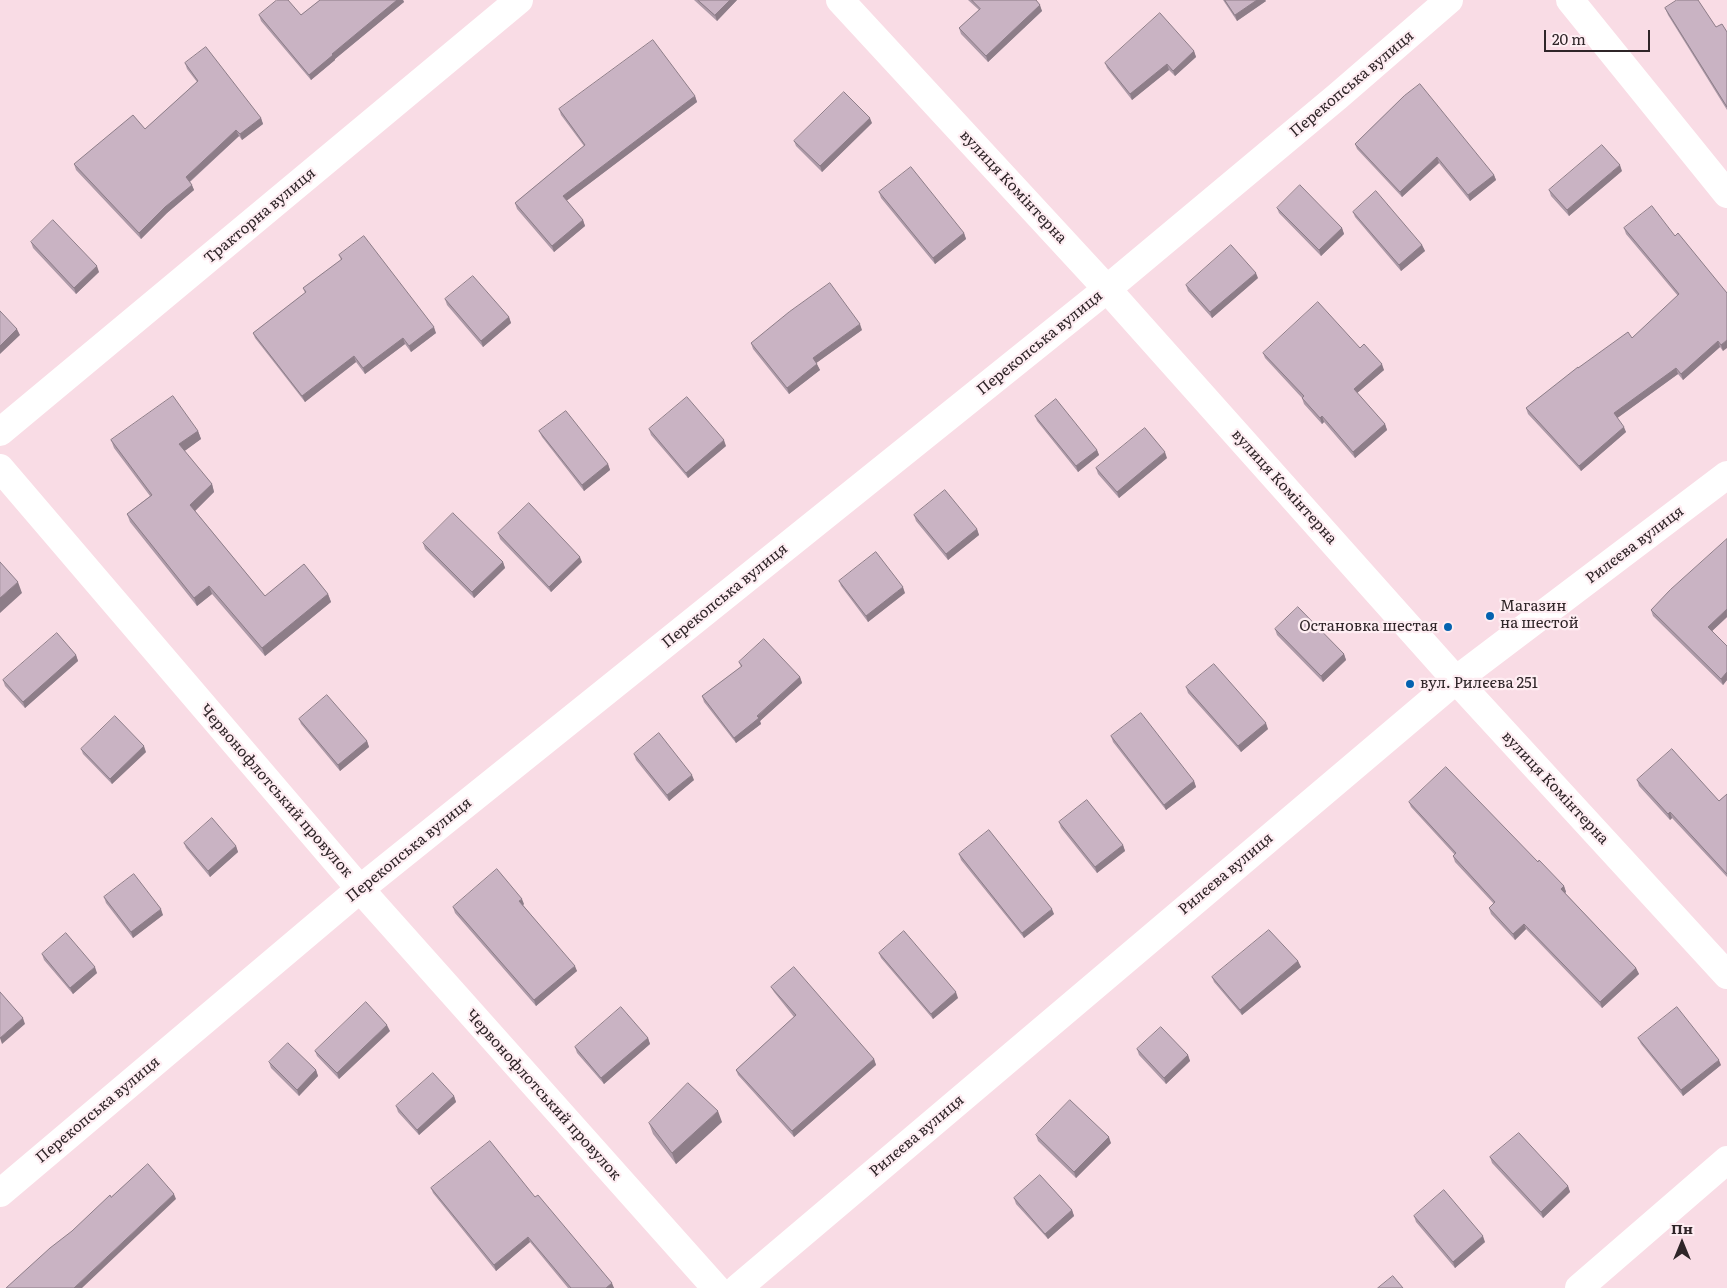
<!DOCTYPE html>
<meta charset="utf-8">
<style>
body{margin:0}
#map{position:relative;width:1727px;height:1288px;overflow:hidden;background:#f9dce5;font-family:Literata,serif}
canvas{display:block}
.north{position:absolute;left:1657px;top:1218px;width:50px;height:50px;-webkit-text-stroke:4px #feedf2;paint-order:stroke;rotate:0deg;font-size:14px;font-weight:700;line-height:20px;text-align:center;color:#2f2528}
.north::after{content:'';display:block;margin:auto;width:18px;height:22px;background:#2f2528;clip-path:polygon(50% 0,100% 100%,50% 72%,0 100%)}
.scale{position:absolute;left:1544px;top:30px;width:106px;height:22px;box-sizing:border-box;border:2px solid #2f2528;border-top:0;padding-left:6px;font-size:15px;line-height:18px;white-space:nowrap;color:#2f2528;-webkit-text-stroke:4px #feedf2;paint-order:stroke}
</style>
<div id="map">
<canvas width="1727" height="1288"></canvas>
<div class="north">Пн</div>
<div class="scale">20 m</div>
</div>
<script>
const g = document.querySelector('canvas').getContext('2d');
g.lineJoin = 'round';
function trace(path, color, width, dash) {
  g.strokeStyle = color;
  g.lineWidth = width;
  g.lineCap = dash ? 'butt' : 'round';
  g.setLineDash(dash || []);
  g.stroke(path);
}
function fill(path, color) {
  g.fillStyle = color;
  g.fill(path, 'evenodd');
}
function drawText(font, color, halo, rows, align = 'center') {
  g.font = font + ' Literata,serif';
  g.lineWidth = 4.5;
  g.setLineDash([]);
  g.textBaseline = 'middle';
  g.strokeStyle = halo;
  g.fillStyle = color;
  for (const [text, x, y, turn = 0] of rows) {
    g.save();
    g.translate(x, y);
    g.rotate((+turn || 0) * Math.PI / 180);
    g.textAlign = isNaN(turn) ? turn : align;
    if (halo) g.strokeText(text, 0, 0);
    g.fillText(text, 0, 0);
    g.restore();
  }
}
const minor = new Path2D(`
 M1570,0L1727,194
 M0,432L519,0
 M0,468L360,889L716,1288
 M0,1193L360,889L1107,289L1338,96L1449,0
 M738,1288L1456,680L1727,475
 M1579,1288L1727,1160`);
const major = new Path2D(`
 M840,0L1107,289L1456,680L1727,975`);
const wall = new Path2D(`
 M320,0H403L404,2L335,59V60L311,80L261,21L259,15H301Z
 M694,0H737L717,21Z
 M968,0H1036L1042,11L988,62L961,34L959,28L979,10Z
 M1223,0H1265L1266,1L1237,21Z
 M1665,8L1727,32V110L1668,15Z
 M1194,51L1196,57L1175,76L1169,70L1132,100L1107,68L1105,63Z
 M185,63L261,118L263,124L242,140L239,136L190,182L194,190L167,213L141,239L76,170L74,164L145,129L197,82L187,69Z
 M695,96L697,102L566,201L583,220L585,226L554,252L517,209L515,203L584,146L561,115L559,109Z
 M1404,96L1494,175L1496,180L1470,201L1439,163L1402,197L1357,149L1355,144Z
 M872,123L822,172L796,146L794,141Z
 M1622,171L1569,216L1551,196L1549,190Z
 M879,192L964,233L966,239L935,264L881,198Z
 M1277,208L1342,228L1344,234L1321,256L1279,213Z
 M1353,212L1422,245L1425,251L1401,271L1355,217Z
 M1624,228L1675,236L1727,293L1723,351L1720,347L1683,380L1678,374L1617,418L1626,432L1581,471L1528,414L1526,408L1578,368L1632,338L1678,296L1626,234Z
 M31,242L99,272L76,294L33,248Z
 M339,255L436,333L411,352L405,344L365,374L356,362L305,402L255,338L253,333L305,293L303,288L341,260Z
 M1258,278L1212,318L1188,291L1186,285Z
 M445,299L509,317L511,323L483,347L447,305Z
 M862,330L816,363L820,370L789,394L753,349L751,343Z
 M1360,348L1384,370L1357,393L1385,424L1387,430L1355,458L1324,422L1322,424L1304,404L1302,398L1265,358L1263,353Z
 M1035,416L1097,450L1099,455L1078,472L1037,421Z
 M649,429L726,446L688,478L651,435Z
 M198,431L201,439L184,451L212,484L214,492L195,511L265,596L328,594L331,602L265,656L212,594L197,606L130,522L127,514L150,496L114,448L111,440Z
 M539,431L608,464L610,470L584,491L542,437Z
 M1167,458L1119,498L1098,474L1096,468Z
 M914,515L977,529L979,535L948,560L916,521Z
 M498,533L582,562L551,592L500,539Z
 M423,543L503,562L505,568L474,598L425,549Z
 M839,581L905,593L868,622L841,586Z
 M1651,610L1727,617L1712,631L1727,646V680L1723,685L1653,616Z
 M1275,629L1344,654L1346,660L1323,682L1277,635Z
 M76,655L78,661L25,708L5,686L3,680Z
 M739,662L800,677L802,683L760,721L761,724L736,743L704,702L702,696L741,667Z
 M1186,687L1268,729L1241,752L1188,693Z
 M299,719L367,741L369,747L340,771L301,724Z
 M1111,736L1194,781L1196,787L1166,810L1113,742Z
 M81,749L146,752L112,784L83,754Z
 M634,754L694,780L669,801L636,760Z
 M1637,780L1719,801L1727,794V877L1672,818L1670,820L1639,786Z
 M1409,802L1538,862L1564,886L1566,892L1565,893L1636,968L1639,974L1602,1008L1526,929L1515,940L1491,914L1489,908L1494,904L1455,862L1453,856L1455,855L1411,807Z
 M1059,822L1123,845L1125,851L1097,873L1061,828Z
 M184,843L236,846L238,852L210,877L186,848Z
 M959,854L1054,914L1024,938L961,860Z
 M104,897L163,915L133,938L106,903Z
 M524,904L523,905L577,971L536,1006L455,913L453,907Z
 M879,953L958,998L933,1019L881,958Z
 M42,954L97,973L73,994L44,960Z
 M1298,961L1301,967L1242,1015L1214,982L1212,977Z
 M771,987L874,1059L876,1065L794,1137L738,1075L736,1070L794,1017L774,992Z
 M390,1031L339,1079L317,1056L315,1051Z
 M648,1038L650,1044L604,1084L577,1053L575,1047Z
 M1638,1038L1721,1065L1683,1096L1641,1044Z
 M1137,1049L1188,1055L1190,1061L1166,1084L1139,1055Z
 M269,1062L316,1070L318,1076L299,1096L271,1068Z
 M454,1096L456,1102L419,1135L398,1112L396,1106Z
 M722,1122L676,1164L653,1134L649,1123Z
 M1036,1135L1111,1143L1076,1178L1038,1141Z
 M1490,1157L1568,1186L1570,1192L1543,1218L1492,1163Z
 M431,1188L535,1197L614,1288H568L530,1242L496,1271L433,1193Z
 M1014,1198L1072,1210L1074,1216L1048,1239L1016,1204Z
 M1414,1216L1485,1242L1455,1268L1416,1222Z`);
const shadedWall = new Path2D(`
 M397,0H403L404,2L335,59V60L311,80L309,75L332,54Z
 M730,0H737L717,21L715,15Z
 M1257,0H1265L1266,1L1237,21L1235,15Z
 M1040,5L1042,11L988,62L986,56Z
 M1194,51L1196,57L1175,76L1173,71Z
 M1167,64L1169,70L1132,100L1130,94Z
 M695,96L697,102L565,202L563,196Z
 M261,118L263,124L242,140L240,134Z
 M870,118L872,123L822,172L820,166Z
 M236,130L239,136L188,183L186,177Z
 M1437,157L1439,163L1402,197L1400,192Z
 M1620,165L1622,171L1569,216L1567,210Z
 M1494,175L1496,180L1470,201L1468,195Z
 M192,185L194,190L167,213L141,239L139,233L165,207Z
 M583,220L585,226L554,252L552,246Z
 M1342,228L1344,234L1321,256L1319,250Z
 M964,233L966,239L935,264L933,258Z
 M1422,245L1425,251L1401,271L1399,265Z
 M97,266L99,272L76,294L74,288Z
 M1256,273L1258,278L1212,318L1210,312Z
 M509,317L511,323L483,347L481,341Z
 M860,324L862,330L815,364L813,358Z
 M434,327L436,333L411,352L409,346Z
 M17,329L20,335L0,354V346Z
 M403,338L405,344L365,374L363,368Z
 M1727,340V348L1723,351L1721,345Z
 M1718,341L1720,347L1683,380L1681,374Z
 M354,356L356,362L305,402L302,396Z
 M817,364L820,370L789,394L787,388Z
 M1382,364L1384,370L1356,394L1354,389Z
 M1676,368L1678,374L1616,419L1614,413Z
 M1322,416L1324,422L1322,424L1320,418Z
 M1385,424L1387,430L1355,458L1353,452Z
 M1624,427L1626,432L1581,471L1579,466Z
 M198,431L201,439L182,453L179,444Z
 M724,440L726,446L688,478L686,473Z
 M1097,450L1099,455L1078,472L1076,466Z
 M1165,452L1167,458L1119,498L1117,492Z
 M608,464L610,470L584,491L582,485Z
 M212,484L214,492L193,513L190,505Z
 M977,529L979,535L948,560L946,554Z
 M580,557L582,562L551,592L549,587Z
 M503,562L505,568L474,598L472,592Z
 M18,582L22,593L0,613V598Z
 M209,586L212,594L197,606L194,598Z
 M903,587L905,593L868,622L866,616Z
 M328,594L331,602L265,656L262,648Z
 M1727,609V617L1710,633L1708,627Z
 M1344,654L1346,660L1323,682L1321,676Z
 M76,655L78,661L25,708L23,702Z
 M1727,672V680L1723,685L1721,679Z
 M800,677L802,683L760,721L761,724L736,743L734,738Z
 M1266,723L1268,729L1241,752L1238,746Z
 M367,741L369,747L340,771L338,765Z
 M144,746L146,752L112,784L110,779Z
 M692,775L694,780L669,801L667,795Z
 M1194,781L1196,787L1166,810L1164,805Z
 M1670,812L1672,818L1670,820L1668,814Z
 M1123,845L1125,851L1097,873L1095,867Z
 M236,846L238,852L210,877L208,871Z
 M1564,886L1566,892L1563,895L1561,889Z
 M522,899L524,904L521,907L519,901Z
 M161,909L163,915L133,938L131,932Z
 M1052,909L1054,914L1024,938L1022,933Z
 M1524,924L1526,929L1515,940L1513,934Z
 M1298,961L1301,967L1242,1015L1240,1010Z
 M575,966L577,971L536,1006L534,1000Z
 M95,967L97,973L73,994L70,988Z
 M1636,968L1639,974L1602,1008L1600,1002Z
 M956,992L958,998L933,1019L931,1014Z
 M23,1018L25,1024L2,1044L0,1038Z
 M387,1025L390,1031L339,1079L337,1073Z
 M648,1038L650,1044L604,1084L601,1078Z
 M1188,1055L1190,1061L1166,1084L1164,1078Z
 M874,1059L876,1065L794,1137L792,1131Z
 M1719,1060L1721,1065L1683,1096L1681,1090Z
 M316,1070L318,1076L299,1096L297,1090Z
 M454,1096L456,1102L419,1135L417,1130Z
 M718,1111L722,1122L676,1164L672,1153Z
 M1109,1137L1111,1143L1076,1178L1074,1172Z
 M1568,1186L1570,1192L1543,1218L1541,1212Z
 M174,1194L176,1199L82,1288H74Z
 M1072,1210L1074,1216L1048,1239L1045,1234Z
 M1483,1236L1485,1242L1455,1268L1453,1262Z
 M528,1237L530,1242L496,1271L494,1265Z
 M612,1283L614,1288H606Z`);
const building = new Path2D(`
 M277,0H288L301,15L320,0H397L332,54L333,55L309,75L259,15Z
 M698,0H730L715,15Z
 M972,0H1036L1040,5L986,56L959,28L980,9Z
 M1225,0H1257L1235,15Z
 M1677,0H1698L1716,27L1722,24L1727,32V107L1665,8Z
 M1160,13L1194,51L1173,71L1167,64L1130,94L1105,63Z
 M653,40L695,96L563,196L583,220L552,246L515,203L585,145L559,109Z
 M206,47L261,118L240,134L236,130L186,177L192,185L165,207L139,233L74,164L133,115L145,129L198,81L185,63Z
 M1420,84L1494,175L1468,195L1437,157L1400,192L1355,144L1404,96Z
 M844,92L870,118L820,166L794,141Z
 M1602,145L1620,165L1567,210L1549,190Z
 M911,167L964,233L933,258L879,192Z
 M1300,185L1342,228L1319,250L1277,208Z
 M1376,191L1422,245L1399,265L1353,212Z
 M1652,206L1675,236L1678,233L1727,293V340L1721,345L1718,341L1681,374L1676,368L1614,413L1624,427L1579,466L1526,408L1578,367V368L1628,332L1632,338L1679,294L1624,228Z
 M53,220L97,266L74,288L31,242Z
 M364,236L434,327L409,346L403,338L363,368L354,356L302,396L253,333L306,292L303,288L342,259L339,255Z
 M1231,245L1256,273L1210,312L1186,285Z
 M473,276L509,317L481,341L445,299Z
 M830,283L860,324L813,358L817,364L787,388L751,343L789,312Z
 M1318,302L1360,348L1364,344L1382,364L1354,389L1385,424L1353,452L1322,416L1320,418L1302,398L1304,396L1263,353Z
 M0,311L17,329L0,346Z
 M173,396L198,431L179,444L212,484L190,505L265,596L304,564L328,594L262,648L209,586L194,598L127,514L152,495L111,440Z
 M687,397L724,440L686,473L649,429Z
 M1056,399L1097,450L1076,466L1035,416Z
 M566,411L608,464L582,485L539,431Z
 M1145,428L1165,452L1117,492L1096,468Z
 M945,490L977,529L946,554L914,515Z
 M529,503L580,557L549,587L498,533Z
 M453,513L503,562L472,592L423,543Z
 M1727,539V609L1708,627L1727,646V672L1721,679L1651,610L1670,590Z
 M876,552L903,587L866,616L839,581Z
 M0,562L18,582L0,598Z
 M1298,607L1344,654L1321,676L1275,629Z
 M57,633L76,655L23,702L3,680Z
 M764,639L800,677L757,716L759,718L734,738L702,696L742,666L739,662Z
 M1214,664L1266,723L1238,746L1186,687Z
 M327,695L367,741L338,765L299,719Z
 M1141,713L1194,781L1164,805L1111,736Z
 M115,716L144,746L110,779L81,749Z
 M659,733L692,775L667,795L634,754Z
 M1672,749L1719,801L1727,794V874L1670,812L1668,814L1637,780Z
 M1446,767L1538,862L1539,860L1564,886L1561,889L1636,968L1600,1002L1524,924L1513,934L1489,908L1495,902L1453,856L1456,853L1409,802Z
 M1087,800L1123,845L1095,867L1059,822Z
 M212,818L236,846L208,871L184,843Z
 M989,830L1052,909L1022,933L959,854Z
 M497,869L522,899L519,901L575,966L534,1000L453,907Z
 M134,874L161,909L131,932L104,897Z
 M1269,930L1298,961L1240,1010L1212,977Z
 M904,931L956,992L931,1014L879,953Z
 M66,933L95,967L70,988L42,954Z
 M794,967L874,1059L792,1131L736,1070L796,1015L771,987Z
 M0,992L23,1018L0,1038Z
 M366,1002L387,1025L337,1073L315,1051Z
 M621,1007L648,1038L601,1078L575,1047Z
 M1677,1007L1719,1060L1681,1090L1638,1038Z
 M1161,1027L1188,1055L1164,1078L1137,1049Z
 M288,1043L316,1070L297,1090L269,1062Z
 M433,1073L454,1096L417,1130L396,1106Z
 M688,1083L718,1111L672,1153L649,1123Z
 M1070,1100L1109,1137L1074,1172L1036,1135Z
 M1519,1133L1568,1186L1541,1212L1490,1157Z
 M490,1141L535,1197L538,1195L612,1283L606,1288H571L528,1237L494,1265L431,1188Z
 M148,1164L174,1194L74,1288H6L50,1248L72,1231L110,1195L111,1197Z
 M1040,1175L1072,1210L1045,1234L1014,1198Z
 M1444,1190L1483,1236L1453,1262L1414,1216Z
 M1393,1276L1403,1288H1378Z`);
const markers = [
 [1490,616,5,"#0462af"],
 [1448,627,5,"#0462af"],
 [1410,684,5,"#0462af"]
];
const streetNames = [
 ["Перекопська вулиця",1352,84,-40],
 ["вулиця Комінтерна",1013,187,47],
 ["Тракторна вулиця",260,216,-40],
 ["Перекопська вулиця",1040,343,-39],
 ["вулиця Комінтерна",1284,487,48],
 ["Рилєєва вулиця",1635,545,-37],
 ["Перекопська вулиця",725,596,-39],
 ["вулиця Комінтерна",1555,788,47],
 ["Червонофлотський провулок",276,791,49],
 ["Перекопська вулиця",409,850,-39],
 ["Рилєєва вулиця",1226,874,-40],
 ["Червонофлотський провулок",543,1095,48],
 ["Перекопська вулиця",98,1110,-40],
 ["Рилєєва вулиця",917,1136,-40]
];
const poiNames = [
 ["Магазин",1500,607],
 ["на шестой",1500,624],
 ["Остановка шестая",1438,627,"right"],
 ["вул. Рилєєва 251",1420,684]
];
trace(minor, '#fff', 28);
trace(major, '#fff', 28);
fill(wall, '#ad9aa8');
fill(shadedWall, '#8d7d88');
fill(building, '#c9b3c3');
trace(building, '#8d7d88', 1);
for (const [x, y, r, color] of markers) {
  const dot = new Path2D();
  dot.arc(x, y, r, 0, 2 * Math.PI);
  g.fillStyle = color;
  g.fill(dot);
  trace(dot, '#feedf2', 2);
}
drawText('15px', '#2f2528', '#feedf2', streetNames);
drawText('15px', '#2f2528', '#feedf2', poiNames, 'left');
</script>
